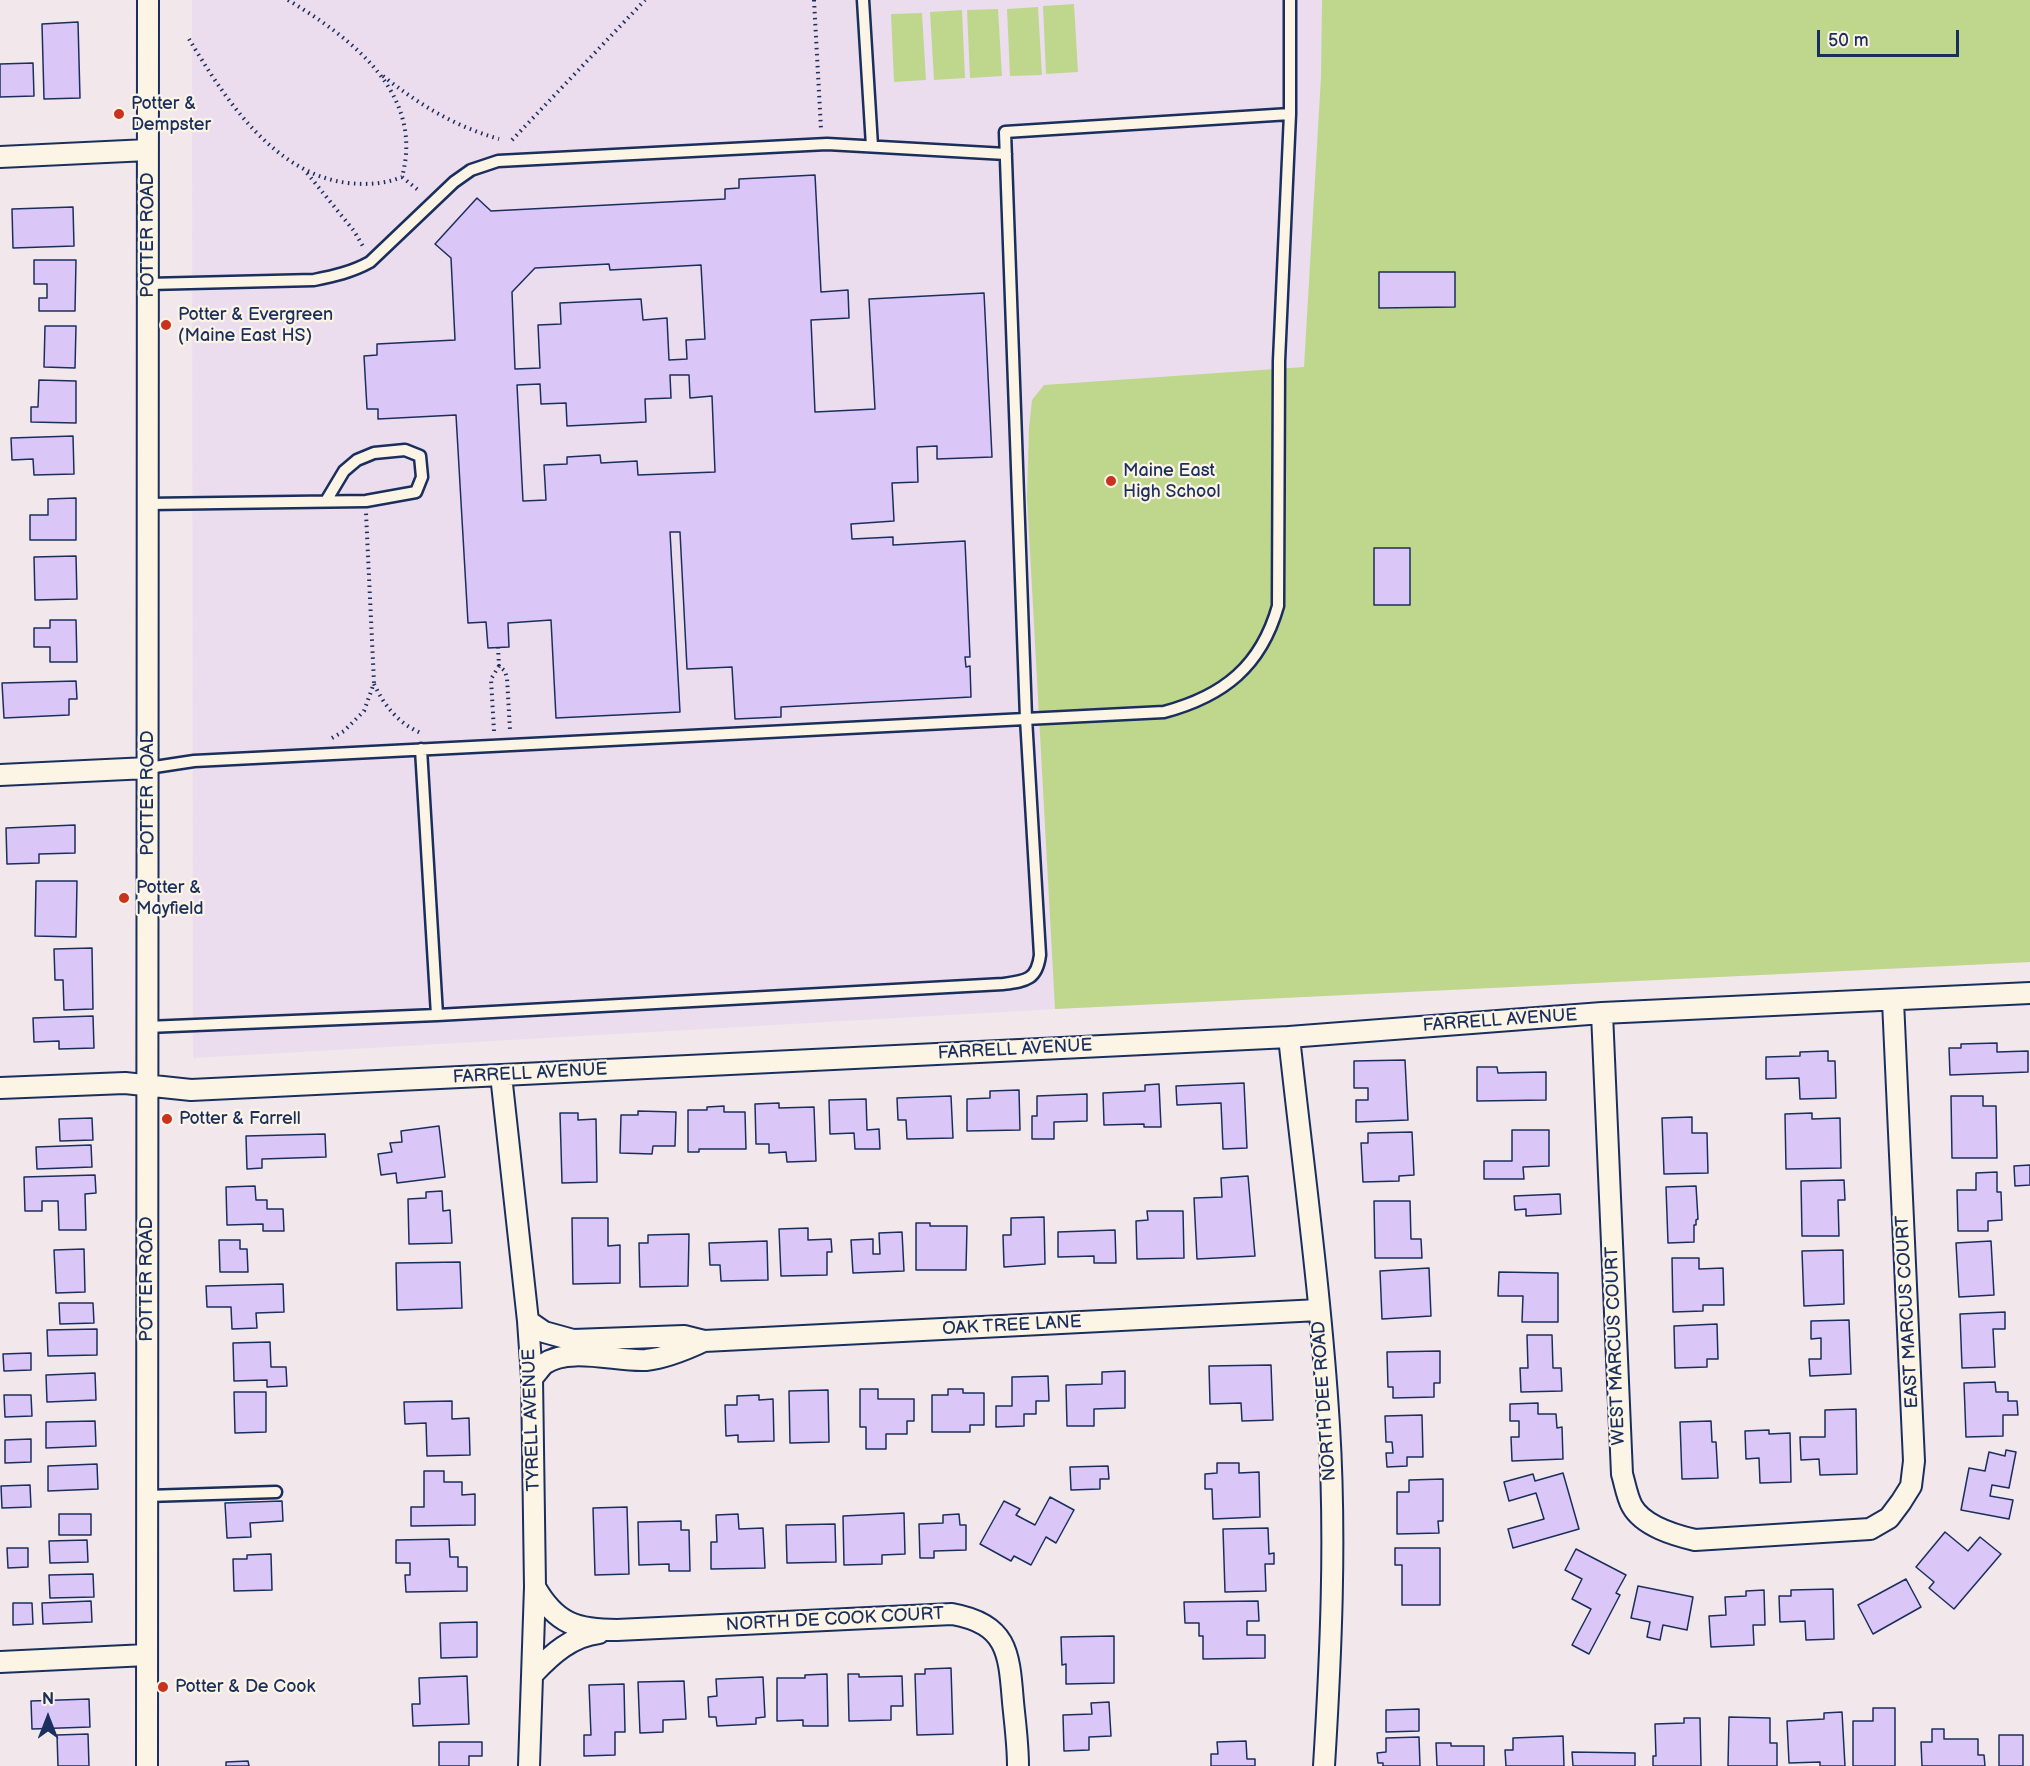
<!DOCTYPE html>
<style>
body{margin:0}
#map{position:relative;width:2030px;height:1766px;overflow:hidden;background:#f2e7ea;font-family:"Balsamiq Sans",sans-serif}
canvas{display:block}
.north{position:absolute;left:18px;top:1688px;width:60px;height:60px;-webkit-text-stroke:4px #fcf5e5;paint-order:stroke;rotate:0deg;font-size:16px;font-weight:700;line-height:24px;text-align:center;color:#1b2f5e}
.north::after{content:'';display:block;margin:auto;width:21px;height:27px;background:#1b2f5e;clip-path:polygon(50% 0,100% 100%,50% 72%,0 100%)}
.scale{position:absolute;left:1817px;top:30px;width:142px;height:27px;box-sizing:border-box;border:3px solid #1b2f5e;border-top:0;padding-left:8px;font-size:18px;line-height:21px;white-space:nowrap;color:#1b2f5e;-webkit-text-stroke:4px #fcf5e5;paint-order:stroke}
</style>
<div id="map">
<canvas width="2030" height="1766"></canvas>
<div class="north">N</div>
<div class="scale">50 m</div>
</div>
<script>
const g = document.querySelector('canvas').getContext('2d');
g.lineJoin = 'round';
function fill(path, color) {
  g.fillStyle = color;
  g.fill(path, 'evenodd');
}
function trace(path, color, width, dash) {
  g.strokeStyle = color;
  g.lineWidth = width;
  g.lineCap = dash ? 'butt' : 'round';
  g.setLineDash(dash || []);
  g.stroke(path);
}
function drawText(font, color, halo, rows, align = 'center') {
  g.font = font + ' "Balsamiq Sans",sans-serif';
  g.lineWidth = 4.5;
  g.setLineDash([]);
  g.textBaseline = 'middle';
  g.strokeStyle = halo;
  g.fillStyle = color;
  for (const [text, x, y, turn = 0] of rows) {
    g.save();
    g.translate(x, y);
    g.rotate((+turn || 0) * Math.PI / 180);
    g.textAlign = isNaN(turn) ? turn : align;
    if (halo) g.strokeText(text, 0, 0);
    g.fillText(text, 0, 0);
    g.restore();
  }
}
const built = new Path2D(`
 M192,0H2030V962L1055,1009L193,1058Z`);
const green = new Path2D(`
 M1322,0H2030V962L1055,1009L1027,497L1029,428L1032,400L1044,385L1304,367L1321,77Z
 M1074,4L1078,72L1046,74L1043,6Z
 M1038,7L1042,75L1010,76L1007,9Z
 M998,9L1002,76L970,78L967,10Z
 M962,10L965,78L934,80L930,12Z
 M922,13L926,80L894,82L891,14Z`);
const building = new Path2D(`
 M78,22L80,98L44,99L42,24Z
 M33,63L34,96L0,97V64Z
 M815,175L821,292L848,290L849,318L811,320L815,412L875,409L869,299L984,293L992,457L937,459V446L917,447L918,482L892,483L894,521L851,524L852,539L893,537V545L965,541L970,657H965L966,667L970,666L971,697L781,707V717L735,719L732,667L687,669L680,532H670L680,712L556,718L551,620L508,623L509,647L488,648L486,622L468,623L456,415L378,419V409H367L364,356L377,355V344L455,340L451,258L435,244L477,198L491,211L725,199V189L739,188V179ZM609,264L610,270L701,265L705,339L686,340L687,359L669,360L667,318L643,320L641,299L560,303L561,324L538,325L540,368L515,369L512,292L535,268ZM670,375H689L690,398L712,396L715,472L638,475L637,461L601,463L600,455L567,457V464L544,465L546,500L523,501L517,385L540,384L541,404L566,403L567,426L646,422L645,399L671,398Z
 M73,207L74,246L13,248L12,209Z
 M34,260H76L75,311H39V298H47V284H34Z
 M1379,272H1455V307L1379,308Z
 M45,326H76L75,368L44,367Z
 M39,380L76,381V423L31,422V407H38Z
 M73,436L74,474L34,475L33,459L12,460L11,438Z
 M76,498V540H30V515H48V499Z
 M1374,548H1410V605H1374Z
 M76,556L77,599L35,600L34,557Z
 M50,620H76L77,662H50V647H34V628H50Z
 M76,681L77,699H69V715L4,718L2,683Z
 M75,825V853L39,854V863L7,864L6,828Z
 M36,881H77L76,937L35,936Z
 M92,948L93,1009L64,1010L63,980H55L54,949Z
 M93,1016L94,1048L59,1049V1041L34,1042L33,1018Z
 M1997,1043V1052L2028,1051V1072L1950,1075L1949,1048H1961V1044Z
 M1828,1051V1061H1835L1836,1098L1800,1099L1799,1078L1766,1079V1057L1800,1056V1052Z
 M1405,1060L1408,1120L1356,1122V1100H1368V1088H1354V1061Z
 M1477,1067H1497L1498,1073L1546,1072V1100L1477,1101Z
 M1244,1083L1247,1148L1223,1149L1221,1103L1177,1105L1176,1086Z
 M1159,1084L1161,1127H1144V1124L1104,1125L1103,1093L1145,1091V1085Z
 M1019,1090L1020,1130L967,1131V1099L990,1098V1091Z
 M1087,1094V1121L1054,1122V1139H1032V1116H1037V1096Z
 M951,1096L953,1138L907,1139L906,1120H898L897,1098Z
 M1951,1096H1983V1106H1996L1997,1158H1952Z
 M866,1099L867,1130L879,1129L880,1149H855L854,1133L830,1134L829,1100Z
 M779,1103V1108L814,1107L816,1161L787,1162L786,1152L769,1153V1144H756L755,1104Z
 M724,1106V1112H745L746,1149H699V1152H688V1110H707V1107Z
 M638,1111L676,1112L675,1146H653L652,1154L620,1153L621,1115H638Z
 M560,1113H578V1120L596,1119L597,1182L562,1183Z
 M1812,1113V1119L1840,1118L1841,1168L1786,1169L1785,1114Z
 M1692,1117V1133H1707L1708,1173L1664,1174L1662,1118Z
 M92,1118L93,1140L60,1141L59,1119Z
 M439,1126L445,1177L397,1183L396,1173L381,1175L378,1154L392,1152L390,1143L402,1142L401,1131Z
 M1512,1130H1549V1166L1523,1167L1524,1179H1484V1161H1512Z
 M1412,1132L1414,1175L1399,1176V1181L1363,1182L1361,1143H1368V1133Z
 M325,1134L326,1157L262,1159V1168L247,1169L246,1136Z
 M91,1145L92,1167L37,1169L36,1147Z
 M2030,1165V1185L2015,1186L2014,1166Z
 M1997,1172V1192H2001L2002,1220L1988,1221V1231H1958L1957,1190H1976V1173Z
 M95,1175L96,1193L85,1194L86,1230H59L58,1201H42V1211H25L24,1177Z
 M1248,1176L1255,1256L1197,1259L1194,1198L1222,1197L1221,1178Z
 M1844,1180L1845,1200H1838L1839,1236H1802L1801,1181Z
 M255,1186L256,1200H267V1209H283L284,1231H263V1224L227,1225L226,1187Z
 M1696,1186L1698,1219L1696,1220V1225H1694V1242L1668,1243L1666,1187Z
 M442,1191L443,1211L450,1210L452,1243L409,1244L408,1199L426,1198V1192Z
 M1560,1194L1561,1214L1526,1216V1209L1515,1210L1514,1196Z
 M1374,1201H1410L1411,1239H1421L1422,1258H1375Z
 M1147,1211H1183L1184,1258L1137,1259L1136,1221L1148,1220Z
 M1044,1217L1045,1264L1004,1267L1003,1235H1011V1218Z
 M572,1218H608V1246L620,1245V1283L573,1284Z
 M916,1223H930V1226H967L966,1270H916Z
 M808,1228V1240L831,1239L832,1252H827V1275L781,1276L779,1229Z
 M1115,1230L1116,1263H1094V1256L1058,1257V1232Z
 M902,1232L904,1271L853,1273L851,1240L873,1239V1254H880L879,1233Z
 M689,1234L688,1286L640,1287L639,1243H648V1235Z
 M219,1240H240V1249H247L248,1272H220Z
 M767,1241L768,1280L721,1281L720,1265H710L709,1243Z
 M1991,1241L1994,1295L1959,1297L1956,1243Z
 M84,1249L85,1292L56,1293L54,1250Z
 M1843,1250L1844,1304L1804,1306L1802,1251Z
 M1672,1258H1699V1269L1723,1268L1724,1305H1703V1311L1673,1312Z
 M460,1262L462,1308L397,1310L396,1263Z
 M1429,1268L1431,1316L1382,1319L1380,1271Z
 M1499,1272L1558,1273V1322H1522L1523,1296H1498Z
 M283,1284L284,1312L256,1313L257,1328L232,1329L231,1307H207L206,1286Z
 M59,1303H93L94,1323L60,1324Z
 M2005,1312V1329H1993L1995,1367L1962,1368L1960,1314Z
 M1849,1320L1851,1374L1810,1376L1809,1359H1821V1338L1811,1339V1321Z
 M1717,1324L1718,1359H1707V1367L1675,1368L1674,1326Z
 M97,1329V1355L48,1356L47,1330Z
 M1527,1335H1552L1553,1368H1561L1562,1391L1521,1392L1520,1368H1528Z
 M270,1342L271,1367H286L287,1386L267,1387V1380L234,1381L233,1343Z
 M1440,1351V1383H1434V1397L1393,1398V1387H1388L1387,1352Z
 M31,1353V1370L4,1371L3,1354Z
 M1271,1365L1273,1420L1242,1421L1241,1403L1210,1404L1209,1366Z
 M1125,1371V1408L1094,1409V1426H1067L1066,1385L1102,1384V1372Z
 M95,1373L96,1400L47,1402L46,1375Z
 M1048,1376L1049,1401H1036V1414H1024V1426L996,1427V1406H1012V1377Z
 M1995,1382L1996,1392H2008V1401H2017L2018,1415H2003V1436L1966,1437L1964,1383Z
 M860,1389H878V1399H914V1421H907V1434H886V1449H866V1427H860Z
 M948,1389H963V1393H984V1425H970V1432H932V1395H948Z
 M828,1390L829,1442L790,1443L789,1391Z
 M234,1392H266V1432L235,1433Z
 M4,1395H31L32,1416L5,1417Z
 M759,1395V1400L773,1399L774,1441L738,1442V1435L726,1436L725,1405H737V1396Z
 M452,1401V1419L469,1418L470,1455L427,1456L426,1423L405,1424L404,1402Z
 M1538,1403V1414H1556L1557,1428L1562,1427L1563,1459L1512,1461L1511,1437H1519V1421H1510V1404Z
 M1856,1409L1857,1474L1820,1475L1819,1459L1801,1460L1800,1437H1825V1410Z
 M1422,1415L1423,1457H1407V1466L1387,1467L1386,1453H1393L1392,1442H1386L1385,1416Z
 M95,1421L96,1446L46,1448V1422Z
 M1711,1421L1712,1442H1716L1718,1478L1682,1479L1680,1422Z
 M1769,1430V1434L1790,1433L1791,1482L1760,1483L1759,1458L1746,1459L1745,1431Z
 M31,1439V1462L5,1463V1440Z
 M2006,1450L2016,1452L2009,1488L1992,1485L1990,1496L2013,1500L2009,1519L1961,1510L1969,1468L1985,1471L1989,1452L2005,1456Z
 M1217,1463H1239V1473L1259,1472L1260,1517L1213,1519L1212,1489H1205V1474L1217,1473Z
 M97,1464L98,1489L48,1491V1466Z
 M1108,1466L1109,1479H1100V1489L1071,1490L1070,1467Z
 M424,1471H444V1482H462V1495L475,1494V1525L411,1526V1507H424Z
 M1563,1473L1579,1529L1513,1548L1508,1529L1544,1519L1536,1493L1509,1501L1504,1482L1533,1474L1535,1481Z
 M1443,1479V1521H1438L1439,1533L1397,1534V1492H1409V1480Z
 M30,1485L31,1507L2,1508L1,1486Z
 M1050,1497L1074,1510L1056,1543L1046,1537L1031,1565L1014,1556L1011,1561L980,1544L1004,1501L1020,1509L1016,1515L1035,1525Z
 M282,1501L283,1521L250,1523L251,1537L227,1538L225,1503Z
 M627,1507L629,1574L595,1575L593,1508Z
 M904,1513L905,1554L882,1555V1564L844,1565L843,1516Z
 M59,1514H91V1535H59Z
 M738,1514L739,1529L763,1528L765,1568L711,1569V1542H717L716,1515Z
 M959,1514L960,1525H966V1550L934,1551V1558H920L919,1524L943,1523V1515Z
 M681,1521V1530H689L690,1571H669V1564L639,1565L638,1522Z
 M835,1524L836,1562L787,1563L786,1525Z
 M1268,1528L1269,1554L1274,1553V1564H1265L1266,1591L1225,1592L1223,1529Z
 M1945,1532L1968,1551L1980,1537L2001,1554L1954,1609L1929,1588L1934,1582L1916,1567Z
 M449,1539L450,1557H458V1567H467V1591L406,1592L405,1575H410V1563H396V1540Z
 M87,1540L88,1562L50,1563L49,1541Z
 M7,1548H28V1567L8,1568Z
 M1395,1548H1440V1605H1402V1565H1395Z
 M1576,1549L1626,1575L1616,1593L1620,1595L1589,1654L1572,1645L1591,1609L1572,1599L1582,1579L1565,1570Z
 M271,1554L272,1590L234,1591L233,1559H247V1555Z
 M93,1574L94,1597L50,1598L49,1575Z
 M1906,1579L1921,1607L1873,1634L1858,1605Z
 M1638,1586L1693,1597L1687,1630L1663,1625L1660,1640L1647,1637L1650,1622L1631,1618Z
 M1833,1589L1834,1639L1806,1640L1805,1621L1780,1622L1779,1596H1791V1590Z
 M1764,1590L1765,1625H1753L1754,1645L1711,1647L1709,1616L1726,1615L1725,1597L1746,1596V1591Z
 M91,1601L92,1622L43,1624L42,1603Z
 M1258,1601L1259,1621H1247V1635H1265V1658L1203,1659V1636H1199V1623H1185L1184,1602Z
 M13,1603H32L33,1624L13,1625Z
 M477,1622V1657L441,1658L440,1623Z
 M1114,1636V1683L1066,1684V1664L1062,1665L1061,1637Z
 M951,1668L953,1734L917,1735L915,1674H925V1669Z
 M827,1674L828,1726H803V1720L777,1721V1678H805V1675Z
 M848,1674H859V1677L902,1676L903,1706H891V1720L849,1721Z
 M467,1676L469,1724L413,1726L412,1704H420L419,1678Z
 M763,1677L765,1717L756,1718V1724L717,1726L716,1717H709L708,1697L717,1696L716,1679Z
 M684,1681L686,1719L663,1720V1732L640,1733L638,1682Z
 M624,1684L625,1732H615V1755L584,1756V1735H591L589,1685Z
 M89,1699L90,1727L32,1729L31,1701Z
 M1109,1702L1111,1736L1089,1737V1750L1064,1751L1063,1715L1092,1714L1091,1703Z
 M1873,1708H1895V1766H1853V1721H1873Z
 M1419,1709V1731L1386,1732V1710Z
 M1842,1712L1845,1766H1820V1762L1789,1763L1787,1721L1824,1719V1713Z
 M1729,1717L1770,1718V1743H1777V1766H1728Z
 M1684,1718H1700L1701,1766H1653V1756H1656L1655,1724L1684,1723Z
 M1932,1729H1944V1739H1978V1755H1984L1985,1766H1922L1921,1742H1932Z
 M88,1734L89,1766H58L57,1735Z
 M1999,1735H2023V1766H1999Z
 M1563,1736L1564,1766H1506L1505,1750H1513V1738Z
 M1419,1737L1420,1766H1383V1763H1378L1377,1753L1386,1752V1738Z
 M1246,1741L1247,1759H1255V1766H1211V1754H1218L1217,1742Z
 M439,1742H482V1756H469V1766H439Z
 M1436,1743H1451V1746H1484V1766H1437Z
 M1572,1752L1635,1753V1766H1573Z
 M248,1761L249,1766H226V1762Z`);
const path = new Path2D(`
 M288,0C351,38 425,93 402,177
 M814,0L821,129
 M189,39C224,97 273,174 348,183C367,185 385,184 402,177
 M383,76C420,105 454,126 499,139
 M512,140L645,0
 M307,173L354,231L364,248
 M402,177L418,190
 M498,647L499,666
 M374,684C385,707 399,724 423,734
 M494,731L491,679L499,666L505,671L507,678L510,730
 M332,738L344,731L364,711L374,683L366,513`);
const service = new Path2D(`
 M863,0L872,146
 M148,284L314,280C334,276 352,272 370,262L454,182L471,170L498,161L827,144L1006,154
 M148,504L366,501L416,492L422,477L420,456L405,450L374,453L357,460L344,471L326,501
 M421,749L437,1015
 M148,768L194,761L1164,712C1224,696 1261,666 1278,606L1279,361L1290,114V0
 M147,1027L437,1015L1003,984C1026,981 1037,980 1040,955L1026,718L1005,132L1290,114
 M147,1496L276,1492`);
const minor = new Path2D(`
 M0,157L148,150
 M0,775L148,768
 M1602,1013L1622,1474C1625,1484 1627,1497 1632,1506C1643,1526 1674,1535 1695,1540L1870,1529L1889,1518L1901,1502L1911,1486L1914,1461L1893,1001
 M1289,1037C1303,1166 1321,1296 1329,1426C1336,1538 1331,1653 1324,1766
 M501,1075L528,1321L532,1378L535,1587L529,1766
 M0,1088L125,1083L191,1090L1289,1037L1602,1013L2030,993
 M528,1321L544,1332L573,1340L684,1336L704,1341
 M532,1378C536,1374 540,1368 544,1364C569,1346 618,1362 646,1360C666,1358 687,1349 704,1341L1319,1310
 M535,1587C556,1624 577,1630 617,1630L952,1614C1008,1624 1009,1653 1013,1702C1015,1723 1018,1744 1018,1766
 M0,1662L147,1655
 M534,1673C552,1654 572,1636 599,1633
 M147,1766L148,0`);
const markers = [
 [119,114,6,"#c8321e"],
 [166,325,6,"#c8321e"],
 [1111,481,6,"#c8321e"],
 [124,898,6,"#c8321e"],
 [167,1119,6,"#c8321e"],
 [163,1687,6,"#c8321e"]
];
const poiNames = [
 ["Potter &",131,104],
 ["Dempster",131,125],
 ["Potter & Evergreen",178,315],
 ["(Maine East HS)",178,336],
 ["Maine East",1123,471],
 ["High School",1123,492],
 ["Potter &",136,888],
 ["Mayfield",136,909],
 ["Potter & Farrell",179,1119],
 ["Potter & De Cook",175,1687]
];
const streetNames = [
 ["POTTER ROAD",148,235,-90],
 ["POTTER ROAD",148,793,-90],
 ["FARRELL AVENUE",1500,1021,-4],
 ["FARRELL AVENUE",1015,1050,-3],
 ["FARRELL AVENUE",530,1074,-3],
 ["POTTER ROAD",147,1279,-90],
 ["EAST MARCUS COURT",1908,1312,-93],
 ["OAK TREE LANE",1012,1326,-3],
 ["WEST MARCUS COURT",1616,1346,-92],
 ["NORTH DEE ROAD",1325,1401,-94],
 ["TYRELL AVENUE",532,1420,-92],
 ["NORTH DE COOK COURT",835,1620,-3]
];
fill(built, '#ebddee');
fill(green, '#bfd78d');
fill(building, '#dac6f7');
trace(building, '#1b2f5e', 1.5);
trace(service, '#1b2f5e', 15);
trace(minor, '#1b2f5e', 24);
trace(path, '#1b2f5e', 4, [1.5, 4.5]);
trace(service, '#fcf5e5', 10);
trace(minor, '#fcf5e5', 20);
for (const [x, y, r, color] of markers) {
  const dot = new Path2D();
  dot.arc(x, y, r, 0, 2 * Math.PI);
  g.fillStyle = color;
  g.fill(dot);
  trace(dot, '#fcf5e5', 2);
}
drawText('18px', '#1b2f5e', '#fcf5e5', poiNames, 'left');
drawText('18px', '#1b2f5e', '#fcf5e5', streetNames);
</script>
